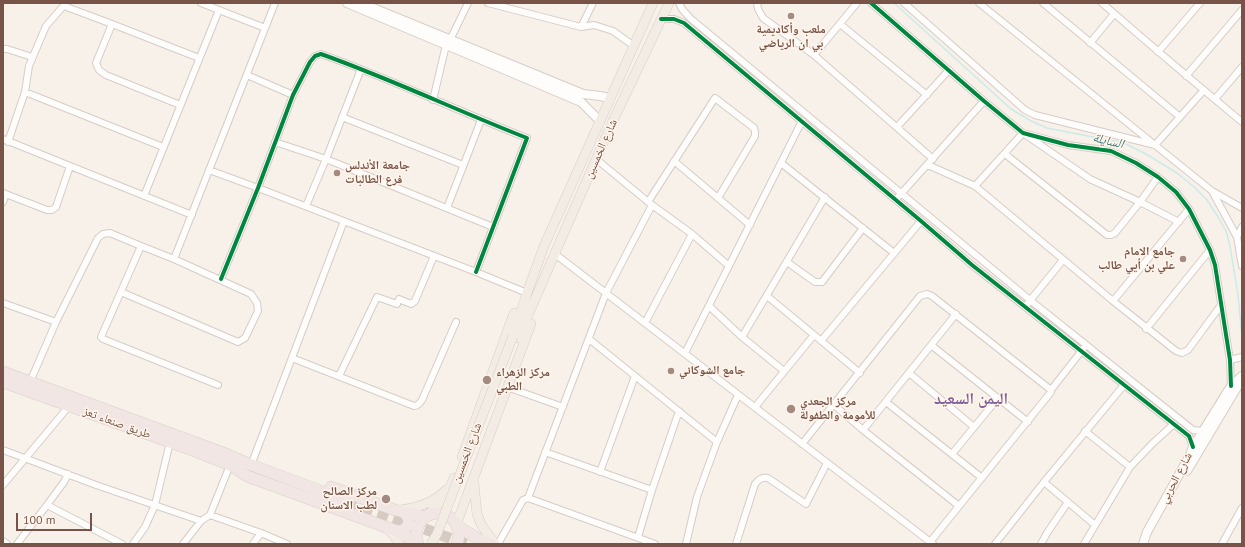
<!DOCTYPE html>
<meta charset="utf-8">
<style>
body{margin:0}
#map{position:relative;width:1245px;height:547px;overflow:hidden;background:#f7f1ea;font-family:"PT Sans",sans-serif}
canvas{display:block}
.frame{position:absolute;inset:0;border:4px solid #775348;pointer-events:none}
.scale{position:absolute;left:16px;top:513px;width:76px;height:18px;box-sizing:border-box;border:2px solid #775348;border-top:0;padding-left:5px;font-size:12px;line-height:14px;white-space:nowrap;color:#775348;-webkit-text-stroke:3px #fff5eb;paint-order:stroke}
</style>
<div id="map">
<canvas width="1245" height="547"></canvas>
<div class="frame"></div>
<div class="scale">100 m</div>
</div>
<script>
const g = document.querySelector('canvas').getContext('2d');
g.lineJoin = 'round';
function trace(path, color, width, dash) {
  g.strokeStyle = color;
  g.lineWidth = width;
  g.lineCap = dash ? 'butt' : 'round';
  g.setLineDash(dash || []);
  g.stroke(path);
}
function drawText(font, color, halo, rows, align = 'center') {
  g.font = font + ' "PT Sans","Noto Naskh Arabic",sans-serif';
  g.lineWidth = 3;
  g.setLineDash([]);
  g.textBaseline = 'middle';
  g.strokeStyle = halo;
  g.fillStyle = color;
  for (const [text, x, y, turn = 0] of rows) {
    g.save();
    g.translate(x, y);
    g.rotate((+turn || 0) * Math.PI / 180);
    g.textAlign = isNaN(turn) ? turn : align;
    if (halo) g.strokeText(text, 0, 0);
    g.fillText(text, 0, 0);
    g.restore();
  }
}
const stream = new Path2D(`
 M894,3L1011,109L1031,121L1047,128L1124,143L1146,154L1177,173L1194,187L1207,200L1218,217L1226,231L1230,246L1238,295L1242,337`);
const highwayTunnel = new Path2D(`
 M347,501L466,544`);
const street = new Path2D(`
 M201,3L265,28
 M488,3L581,27L594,25L613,31L634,46
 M679,3L682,9L690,18L1030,300L1193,430L1202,431
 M757,3L758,9L763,18L814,55L933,159
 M871,3L984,101L1023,133L1068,145L1111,151L1136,163L1158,177L1176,192L1189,209L1210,250L1215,265L1230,360L1231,386
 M904,3L1025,110L1035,115L1155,145L1212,191L1237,237L1242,266
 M979,3L1155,145L1204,90
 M1043,3L1180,117
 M1102,3C1148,43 1195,83 1242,122
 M64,6L112,24
 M661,19H674L684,23L921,221L972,265L1189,436L1193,447
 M840,24L927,95
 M581,27L593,3
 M450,40L468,3
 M1090,43L1114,14
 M3,49H7L32,57
 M1158,52L1200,3
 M814,55L857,3
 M247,75L293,95
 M1186,76L1242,10
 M25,92L29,66L46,26L66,3
 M1215,99L1242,67
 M433,100L446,45
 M180,105L106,75L99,70L96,63L112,24L199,58
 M342,117L463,165
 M897,127L949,70
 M3,139L192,215
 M8,142L25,92L163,147
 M275,142L326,159L493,227
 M1005,154L1107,235H1111L1115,233L1140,202L1158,177
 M596,159L652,205L692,234L729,266
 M674,161L750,225
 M781,163L894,253
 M928,165L975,186L1113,301L1176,351L1182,353L1188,350L1221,305
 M209,170L258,188L476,272L527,293
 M975,186L1023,133L1090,179L1140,202L1179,222
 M1214,192L1242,208
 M3,193L47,210H52L56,207L70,166
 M144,196L219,10
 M899,196L984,101
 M3,202L6,194
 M648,202L715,98L754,128L755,132V136L718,198
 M306,206L326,159L361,69
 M447,208L481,120
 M1237,237L1242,227
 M141,246L101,337L103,339L218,385
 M555,254L933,544
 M174,259L275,3
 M787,262L815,282H822L863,228
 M221,279L258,188L293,95L310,62L315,56L321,54C391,79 458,111 527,138L476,272
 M767,296L860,373
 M1113,301L1189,209
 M3,303L56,322
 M1028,303L1063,260
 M709,306L742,337L784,371
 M645,323L692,234
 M1146,329L1210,250
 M742,337L825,197
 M589,339L717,442
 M821,341L921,221
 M931,345L1028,422
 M685,353L802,121
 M292,358L414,406C418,406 420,403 422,400L456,322
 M1230,360L1242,357
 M909,373L974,427
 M339,376L377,297L397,304L399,299L411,304L415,301L434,256
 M30,382L56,322L98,238L103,234L110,233L141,246L174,259L251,294L257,303L258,311L245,338L238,342L121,292
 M507,387L563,407
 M1051,390L1083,349
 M886,402L982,478
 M834,405L863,430L959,506
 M755,407L814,335
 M863,430L956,314
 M802,444L920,296L927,294L932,296L1051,390V392L930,542
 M3,450L96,485L201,521
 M545,452L652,490
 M952,454L998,398
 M253,460L344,221
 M1130,467L1153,443L1174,424
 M600,472L635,376
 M1044,482L1095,525
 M3,485L69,406
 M528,498L606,293L652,205
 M47,505L122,544
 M210,515L261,533L253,544
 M261,533L287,544
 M638,537L652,490L679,411
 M3,541L7,544
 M17,544L47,505L64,482L68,474
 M133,544L145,527L155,505L170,442
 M183,544L201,521L210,515L230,465
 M498,544L523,500L528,498L655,544
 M686,544L697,497L717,442L738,395
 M736,544L755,484C759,479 762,477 768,478L806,504L827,463
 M995,544L1044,482L1124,385
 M1041,544L1047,533L1068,502
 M1084,544L1130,467L1085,431
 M1222,544L1242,508`);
const secondary = new Path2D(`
 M347,3L581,102L600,121
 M361,3L583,94L600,96L609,98
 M1187,471L1236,389L1242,378
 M1143,544L1147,532L1190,455L1193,447L1231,386L1242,376`);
const primary = new Path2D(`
 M513,336L527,293L544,246L653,3
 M518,338L611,125L669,3
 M462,457L514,313
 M474,483L477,514L482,526L495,544
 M400,510C416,508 434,503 446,490
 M427,516L446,496L454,478
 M456,525L531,324
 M386,528L394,535L399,544`);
const highway = new Path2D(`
 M3,372L226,454L249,464L347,501
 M3,382L184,447L230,465L247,476L397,531L418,543
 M331,487L395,510L426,517
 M456,525L480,540L491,544
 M397,531C409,531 413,519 403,512
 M418,544C408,517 444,500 457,526C460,532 459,538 457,544`);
const primaryBridge = new Path2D(`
 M431,544L437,534L513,336`);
const cycleway = new Path2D(`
 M871,3L984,101L1023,133L1068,145L1111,151L1136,163L1158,177L1176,192L1189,209L1210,250L1215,265L1230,360L1231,386
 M661,19H674L684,23L921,221L972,265L1189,436L1193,447
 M221,279L258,188L293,95L310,62L315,56L321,54C391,79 458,111 527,138L476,272`);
const markers = [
 [791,16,4,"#a48a81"],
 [337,173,4,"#a48a81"],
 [1183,259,4,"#a48a81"],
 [671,371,4,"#a48a81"],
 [487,380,5,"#a48a81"],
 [791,409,5,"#a48a81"],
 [386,499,5,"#a48a81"]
];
const poiNames = [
 ["ملعب وأكاديمية",791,30,"center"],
 ["بي ان الرياضي",791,44,"center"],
 ["جامعة الأندلس",345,166],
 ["فرع الطالبات",345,180],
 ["جامع الامام",1175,252,"right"],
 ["علي بن أيي طالب",1175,266,"right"],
 ["جامع الشوكاني",679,371],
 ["مركز الزهراء",496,373],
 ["الطبي",496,387],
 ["مركز الجعدي",800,402],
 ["للأمومة والطفولة",800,416],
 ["مركز الصالح",377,492,"right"],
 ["لطب الاسنان",377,506,"right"]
];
const streetNames = [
 ["شارع الخمسين",601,149,-66],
 ["طريق صنعاء تعز",117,423,20],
 ["شارع الخمسين",467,453,-69],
 ["شارع الحربي",1176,478,-62]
];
const waterNames = [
 ["السايلة",1108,141,13]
];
const districtNames = [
 ["اليمن السعيد",971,399]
];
trace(stream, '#cbeae9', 1.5);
trace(highwayTunnel, '#d7cac2', 11, [11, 5.5]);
trace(street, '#d6ccc6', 8);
trace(secondary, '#d7ccc6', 10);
trace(primary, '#d9cec9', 10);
trace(highway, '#d9cec9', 12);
trace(street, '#fefdfc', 6);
trace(secondary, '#fefdfc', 8);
trace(primary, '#f3ece5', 9);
trace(highway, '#f1e6e4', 11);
trace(primaryBridge, '#d9cec9', 10, []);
trace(primaryBridge, '#f3ece5', 9);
trace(cycleway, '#00873e', 4);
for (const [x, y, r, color] of markers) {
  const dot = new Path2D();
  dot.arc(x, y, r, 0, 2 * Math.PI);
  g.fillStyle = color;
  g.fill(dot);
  trace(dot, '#fff5eb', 1.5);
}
drawText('bold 12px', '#775348', '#fff5eb', poiNames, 'left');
drawText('12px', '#775348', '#fff5eb', streetNames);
drawText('italic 13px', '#3b7a7d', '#fff5eb', waterNames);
drawText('bold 16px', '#82649b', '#fff5eb', districtNames);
</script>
